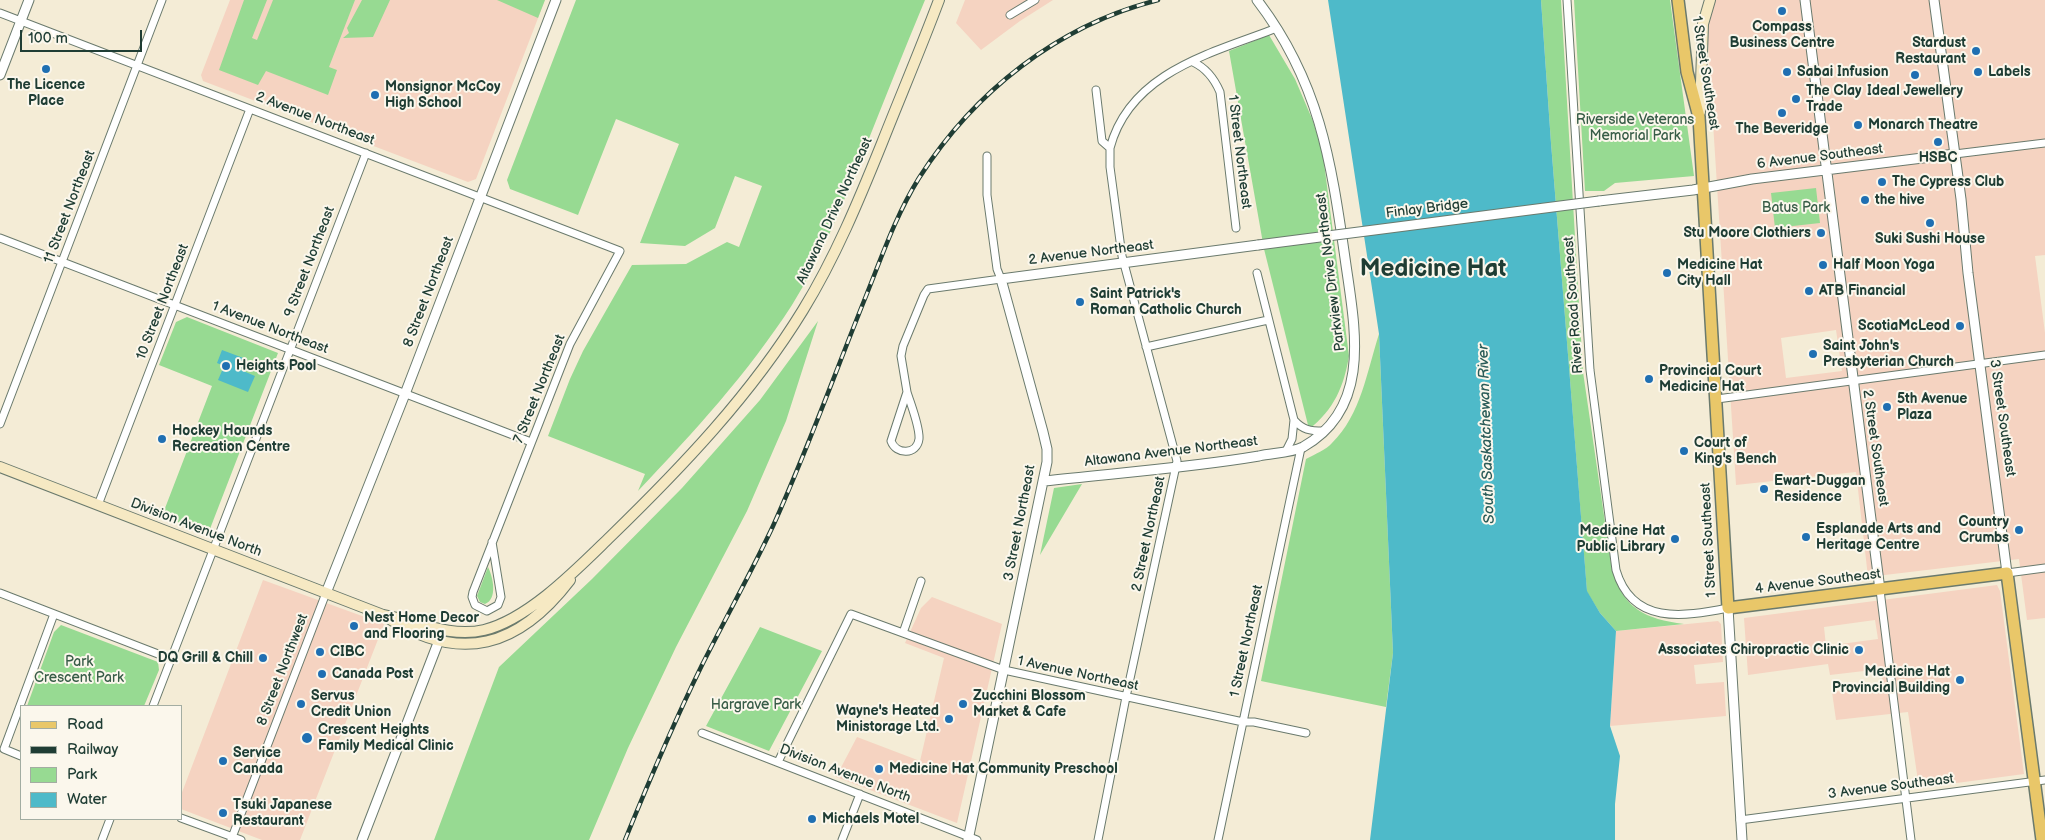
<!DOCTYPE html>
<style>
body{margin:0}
#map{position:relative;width:2045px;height:840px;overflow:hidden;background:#f4ecd6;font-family:"Balsamiq Sans",sans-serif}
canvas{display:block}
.legend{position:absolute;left:20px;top:705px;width:162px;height:115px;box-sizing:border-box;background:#fbf7ec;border:1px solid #a3ada2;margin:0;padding:6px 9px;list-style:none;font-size:15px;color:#1f3d34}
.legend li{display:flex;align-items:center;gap:10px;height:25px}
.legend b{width:25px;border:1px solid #a3ada2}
.scale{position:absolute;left:20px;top:30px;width:122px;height:22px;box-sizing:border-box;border:2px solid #1f3d34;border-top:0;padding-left:6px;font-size:15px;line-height:18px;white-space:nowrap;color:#1f3d34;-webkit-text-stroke:4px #fbf7ec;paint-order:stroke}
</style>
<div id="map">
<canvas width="2045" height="840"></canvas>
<ul class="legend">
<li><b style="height:6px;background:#e9c769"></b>Road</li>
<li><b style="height:6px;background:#1f3d34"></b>Railway</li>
<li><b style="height:14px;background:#97da92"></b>Park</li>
<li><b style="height:14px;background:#4ebac9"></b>Water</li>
</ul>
<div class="scale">100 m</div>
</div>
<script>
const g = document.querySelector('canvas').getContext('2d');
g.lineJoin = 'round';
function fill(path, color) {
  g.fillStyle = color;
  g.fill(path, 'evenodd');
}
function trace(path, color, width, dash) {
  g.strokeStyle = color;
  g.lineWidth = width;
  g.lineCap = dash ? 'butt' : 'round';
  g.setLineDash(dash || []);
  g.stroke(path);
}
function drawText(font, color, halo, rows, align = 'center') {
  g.font = font + ' "Balsamiq Sans",sans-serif';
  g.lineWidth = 4;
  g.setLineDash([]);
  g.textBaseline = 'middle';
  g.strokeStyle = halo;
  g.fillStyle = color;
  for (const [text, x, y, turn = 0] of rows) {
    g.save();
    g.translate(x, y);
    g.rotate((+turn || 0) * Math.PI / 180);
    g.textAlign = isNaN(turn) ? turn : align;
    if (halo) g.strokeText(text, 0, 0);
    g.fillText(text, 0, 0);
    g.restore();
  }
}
const built = new Path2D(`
 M230,0H545L476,179L468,182L203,81L201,75Z
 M965,0H1053L1020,21L981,50L956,23Z
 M1716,0H2045V255L2035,256L2045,333V618L2027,620L2019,559L1868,577L1856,472L1736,485L1707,28L1712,6ZM1836,330L1842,371L1786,378L1781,338Z
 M263,580L384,624L300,840H262L181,809V795Z
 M1997,585L2000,591L2024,774L1919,788L1908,712L1836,720L1832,692L1883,686L1881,669L1830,675L1828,664L1748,675L1744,618ZM1875,620L1878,639L1826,646L1824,627Z
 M932,597L1002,624L957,823L836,777L857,737L920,761L944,658L905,643L921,608Z
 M1718,621L1721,624L1723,662L1694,665L1696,684L1724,682L1726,716L1610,726L1616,631Z`);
const green = new Path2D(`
 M244,0H267L252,38L257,40L273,0H355L329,67L337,70L328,95L266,71L258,85L219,70Z
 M362,0H390L373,37L343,38L349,33L347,28Z
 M497,0H545L538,18Z
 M576,0H925C904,50 884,101 864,151C843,203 822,257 792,305C748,373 694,432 638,491L645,474L548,436L570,379L583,351L632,265L686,264L727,242L739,247L762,186L735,176L715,228L685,246L640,243L679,144L616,119L578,215L510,189L507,180Z
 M1541,0H1561L1583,372L1612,570C1624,609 1645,619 1684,624L1616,631L1600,613L1587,592L1551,143Z
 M1574,0H1670L1694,176L1615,183L1604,191H1585Z
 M1269,35L1295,79L1313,121L1323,155L1349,356C1344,386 1334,410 1309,429L1264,249L1229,51Z
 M1816,188L1820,223L1775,228L1771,193Z
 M187,317L278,353L208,534L162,516L212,386L159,365L176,322Z
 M818,321L786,421L747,511L676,647L628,748L589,840H434L499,667L592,579L682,488L760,400Z
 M1379,334L1393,653L1386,707L1261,681L1306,459C1315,454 1326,450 1332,443C1361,415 1367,371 1379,334Z
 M1082,484L1040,555L1054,488Z
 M488,567C493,577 498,599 485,604L480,602L477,596Z
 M61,625L158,662L159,670L144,706H27L54,632Z
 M760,627L822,651L769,751L706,726Z`);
const water = new Path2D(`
 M1328,0H1541L1551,143L1587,591L1600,613L1616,631L1610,726L1620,756L1615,804V840H1370L1393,653L1379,334Z
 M222,350L246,359L241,370L255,376L248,392L218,380L224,366L217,363Z`);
const minor = new Path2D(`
 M1567,0L1590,370L1616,570C1632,625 1683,617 1728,608
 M0,13L620,251L570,344L473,592L472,597L475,605L487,611L498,605L501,597L492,542
 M1010,15L1035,0
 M1193,62C1206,68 1214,78 1220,92L1236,228
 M1096,90L1102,141L1110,148V167L1122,256L1177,461L1126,697L1098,840
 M1110,148C1130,72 1212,53 1277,28
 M1955,154L2045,143
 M0,238L531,442
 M1257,273L1294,420L1292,439L1286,451
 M1146,347L1268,320
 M907,392C911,405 920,427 919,439C917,455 896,455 891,441L907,392L901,356L903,346L924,295L928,289L1001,279L997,269L987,195V156
 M1717,399L2045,355
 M1294,420C1303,430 1310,431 1323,431
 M0,424L162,0
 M98,505L250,109
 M2007,573L2045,568
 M1880,590L1911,840
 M0,593L171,659
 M903,633L921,581
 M153,706L366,153
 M702,733L977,840
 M21,756L4,749L54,614
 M778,762L851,614L1004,670L1243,722H1254L1306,733
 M181,818L241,840
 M1740,820L2045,780
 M102,840L110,819
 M231,840L326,593
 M842,840L860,794
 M1218,840L1301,448`);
const tertiary = new Path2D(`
 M1805,0L1880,590
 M1934,0L1961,199L1968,273L2007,573
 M0,75L29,0
 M1599,201L1693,190L1752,179L1955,154
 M1044,481C1116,473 1188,468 1259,456C1272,453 1291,453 1303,447C1374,407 1354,324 1345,258C1331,160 1319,81 1257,0
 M326,593L405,394L556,0
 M1728,608L1742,840
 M362,840L443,630
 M968,840L1047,462V449L1043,432L1001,279L1258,245`);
const secondary = new Path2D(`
 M1700,112L1703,24L1710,0
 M0,467L383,615C416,621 450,638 484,630C529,619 578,568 610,537C681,468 751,395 803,310C835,258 859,200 882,143C901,95 921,48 939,0
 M388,618C461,664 519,647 570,580`);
const primary = new Path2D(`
 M1678,0L1687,72L1699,117L1728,608L2007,573L2042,840`);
const rail = new Path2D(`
 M625,840C649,781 674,722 702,665C725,619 751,573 773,526C807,451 835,373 866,296C882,256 896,215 919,178C974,92 1058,25 1158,0`);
const tertiaryBridge = new Path2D(`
 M1258,245L1599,201`);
const markers = [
 [1782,11,5,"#1f6fb2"],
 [1976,51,5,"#1f6fb2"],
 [46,69,5,"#1f6fb2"],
 [1787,72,5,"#1f6fb2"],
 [1978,72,5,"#1f6fb2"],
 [1915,75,5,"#1f6fb2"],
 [375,95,5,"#1f6fb2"],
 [1796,99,5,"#1f6fb2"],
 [1782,113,5,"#1f6fb2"],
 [1858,125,5,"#1f6fb2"],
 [1938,142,5,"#1f6fb2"],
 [1882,182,5,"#1f6fb2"],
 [1865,200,5,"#1f6fb2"],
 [1930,223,5,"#1f6fb2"],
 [1821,233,5,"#1f6fb2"],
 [1823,265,5,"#1f6fb2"],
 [1667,273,5,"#1f6fb2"],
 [1809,291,5,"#1f6fb2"],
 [1080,302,5,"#1f6fb2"],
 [1960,326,5,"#1f6fb2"],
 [1813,354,5,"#1f6fb2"],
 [226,366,5,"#1f6fb2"],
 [1649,379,5,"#1f6fb2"],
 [1887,407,5,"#1f6fb2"],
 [162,439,5,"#1f6fb2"],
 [1684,451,5,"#1f6fb2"],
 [1764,489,5,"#1f6fb2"],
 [2019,530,5,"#1f6fb2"],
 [1806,537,5,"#1f6fb2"],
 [1675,539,5,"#1f6fb2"],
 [354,626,5,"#1f6fb2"],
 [1859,650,5,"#1f6fb2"],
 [320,652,5,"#1f6fb2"],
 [263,658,5,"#1f6fb2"],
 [322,674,5,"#1f6fb2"],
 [1960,680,5,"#1f6fb2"],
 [301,704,5,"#1f6fb2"],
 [963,704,5,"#1f6fb2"],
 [949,719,5,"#1f6fb2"],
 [307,738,6,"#1f6fb2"],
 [223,761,5,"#1f6fb2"],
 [879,769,5,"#1f6fb2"],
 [223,813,5,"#1f6fb2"],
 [812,819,5,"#1f6fb2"]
];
const poiNames = [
 ["Compass",1782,27,"center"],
 ["Business Centre",1782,43,"center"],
 ["Stardust",1966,43,"right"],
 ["Restaurant",1966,59,"right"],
 ["Sabai Infusion",1797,72],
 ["Labels",1988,72],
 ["The Licence",46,85,"center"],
 ["Place",46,101,"center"],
 ["Monsignor McCoy",385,87],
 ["High School",385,103],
 ["The Clay",1806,91],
 ["Trade",1806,107],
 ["Ideal Jewellery",1915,91,"center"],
 ["Monarch Theatre",1868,125],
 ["The Beveridge",1782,129,"center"],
 ["HSBC",1938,158,"center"],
 ["The Cypress Club",1892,182],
 ["the hive",1875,200],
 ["Stu Moore Clothiers",1811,233,"right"],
 ["Suki Sushi House",1930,239,"center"],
 ["Medicine Hat",1677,265],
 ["City Hall",1677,281],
 ["Half Moon Yoga",1833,265],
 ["ATB Financial",1819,291],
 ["Saint Patrick's",1090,294],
 ["Roman Catholic Church",1090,310],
 ["ScotiaMcLeod",1950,326,"right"],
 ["Saint John's",1823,346],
 ["Presbyterian Church",1823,362],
 ["Heights Pool",236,366],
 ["Provincial Court",1659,371],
 ["Medicine Hat",1659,387],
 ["5th Avenue",1897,399],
 ["Plaza",1897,415],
 ["Hockey Hounds",172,431],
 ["Recreation Centre",172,447],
 ["Court of",1694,443],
 ["King's Bench",1694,459],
 ["Ewart-Duggan",1774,481],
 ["Residence",1774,497],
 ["Country",2009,522,"right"],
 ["Crumbs",2009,538,"right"],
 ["Esplanade Arts and",1816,529],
 ["Heritage Centre",1816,545],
 ["Medicine Hat",1665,531,"right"],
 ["Public Library",1665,547,"right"],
 ["Nest Home Decor",364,618],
 ["and Flooring",364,634],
 ["Associates Chiropractic Clinic",1849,650,"right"],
 ["CIBC",330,652],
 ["DQ Grill & Chill",253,658,"right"],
 ["Medicine Hat",1950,672,"right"],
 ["Provincial Building",1950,688,"right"],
 ["Canada Post",332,674],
 ["Servus",311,696],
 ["Credit Union",311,712],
 ["Zucchini Blossom",973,696],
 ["Market & Cafe",973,712],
 ["Wayne's Heated",939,711,"right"],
 ["Ministorage Ltd.",939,727,"right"],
 ["Crescent Heights",318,730],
 ["Family Medical Clinic",318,746],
 ["Service",233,753],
 ["Canada",233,769],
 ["Medicine Hat Community Preschool",889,769],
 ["Tsuki Japanese",233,805],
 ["Restaurant",233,821],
 ["Michaels Motel",822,819]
];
const streetNames = [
 ["1 Street Southeast",1705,73,81],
 ["2 Avenue Northeast",315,119,21],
 ["1 Street Northeast",1239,152,83],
 ["6 Avenue Southeast",1820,157,-7],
 ["11 Street Northeast",70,207,-69],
 ["Finlay Bridge",1427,209,-7],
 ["Altawana Drive Northeast",835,211,-65],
 ["2 Avenue Northeast",1091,253,-7],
 ["9 Street Northeast",310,262,-69],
 ["Parkview Drive Northeast",1331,272,-97],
 ["8 Street Northeast",429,292,-69],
 ["10 Street Northeast",163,302,-69],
 ["River Road Southeast",1574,305,-94],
 ["1 Avenue Northeast",270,328,21],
 ["7 Street Northeast",540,389,-68],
 ["3 Street Southeast",2002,418,82],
 ["2 Street Southeast",1875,448,82],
 ["Altawana Avenue Northeast",1171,452,-7],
 ["3 Street Northeast",1020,523,-79],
 ["Division Avenue North",196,528,21],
 ["2 Street Northeast",1149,534,-78],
 ["1 Street Southeast",1709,540,-93],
 ["4 Avenue Southeast",1818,582,-7],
 ["1 Street Northeast",1247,641,-78],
 ["8 Street Northwest",283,670,-69],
 ["1 Avenue Northeast",1078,674,12],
 ["Division Avenue North",845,774,21],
 ["3 Avenue Southeast",1891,787,-7]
];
const parkNames = [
 ["Riverside Veterans",1635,120],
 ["Memorial Park",1635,136],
 ["Batus Park",1796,208],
 ["Park",79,662],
 ["Crescent Park",79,678],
 ["Hargrave Park",756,705]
];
const waterNames = [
 ["South Saskatchewan River",1487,434,-92]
];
const townNames = [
 ["Medicine Hat",1433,270]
];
fill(built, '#f5d3c1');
fill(green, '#97da92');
fill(water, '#4ebac9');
trace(minor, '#6a7a6d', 9);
trace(tertiary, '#6a7a6d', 11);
trace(secondary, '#6a7a6d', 12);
trace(primary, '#6a7a6d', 14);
trace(minor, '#fff', 7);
trace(tertiary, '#fff', 9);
trace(secondary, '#f6e9c3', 10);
trace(primary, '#e9c769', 11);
trace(rail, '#1f3d34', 4.5);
trace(rail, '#fbf7ec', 2.5, [8]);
trace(tertiaryBridge, '#6a7a6d', 11, []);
trace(tertiaryBridge, '#fff', 9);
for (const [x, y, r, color] of markers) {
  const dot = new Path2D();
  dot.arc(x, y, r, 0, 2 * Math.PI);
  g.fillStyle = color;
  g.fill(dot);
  trace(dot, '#fbf7ec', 2);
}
drawText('bold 14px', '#1f3d34', '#fbf7ec', poiNames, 'left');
drawText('14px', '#1f3d34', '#fbf7ec', streetNames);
drawText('14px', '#375c47', '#fbf7ec', parkNames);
drawText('italic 15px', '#2b5c59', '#fbf7ec', waterNames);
drawText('bold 24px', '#1f3d34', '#fbf7ec', townNames);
</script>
